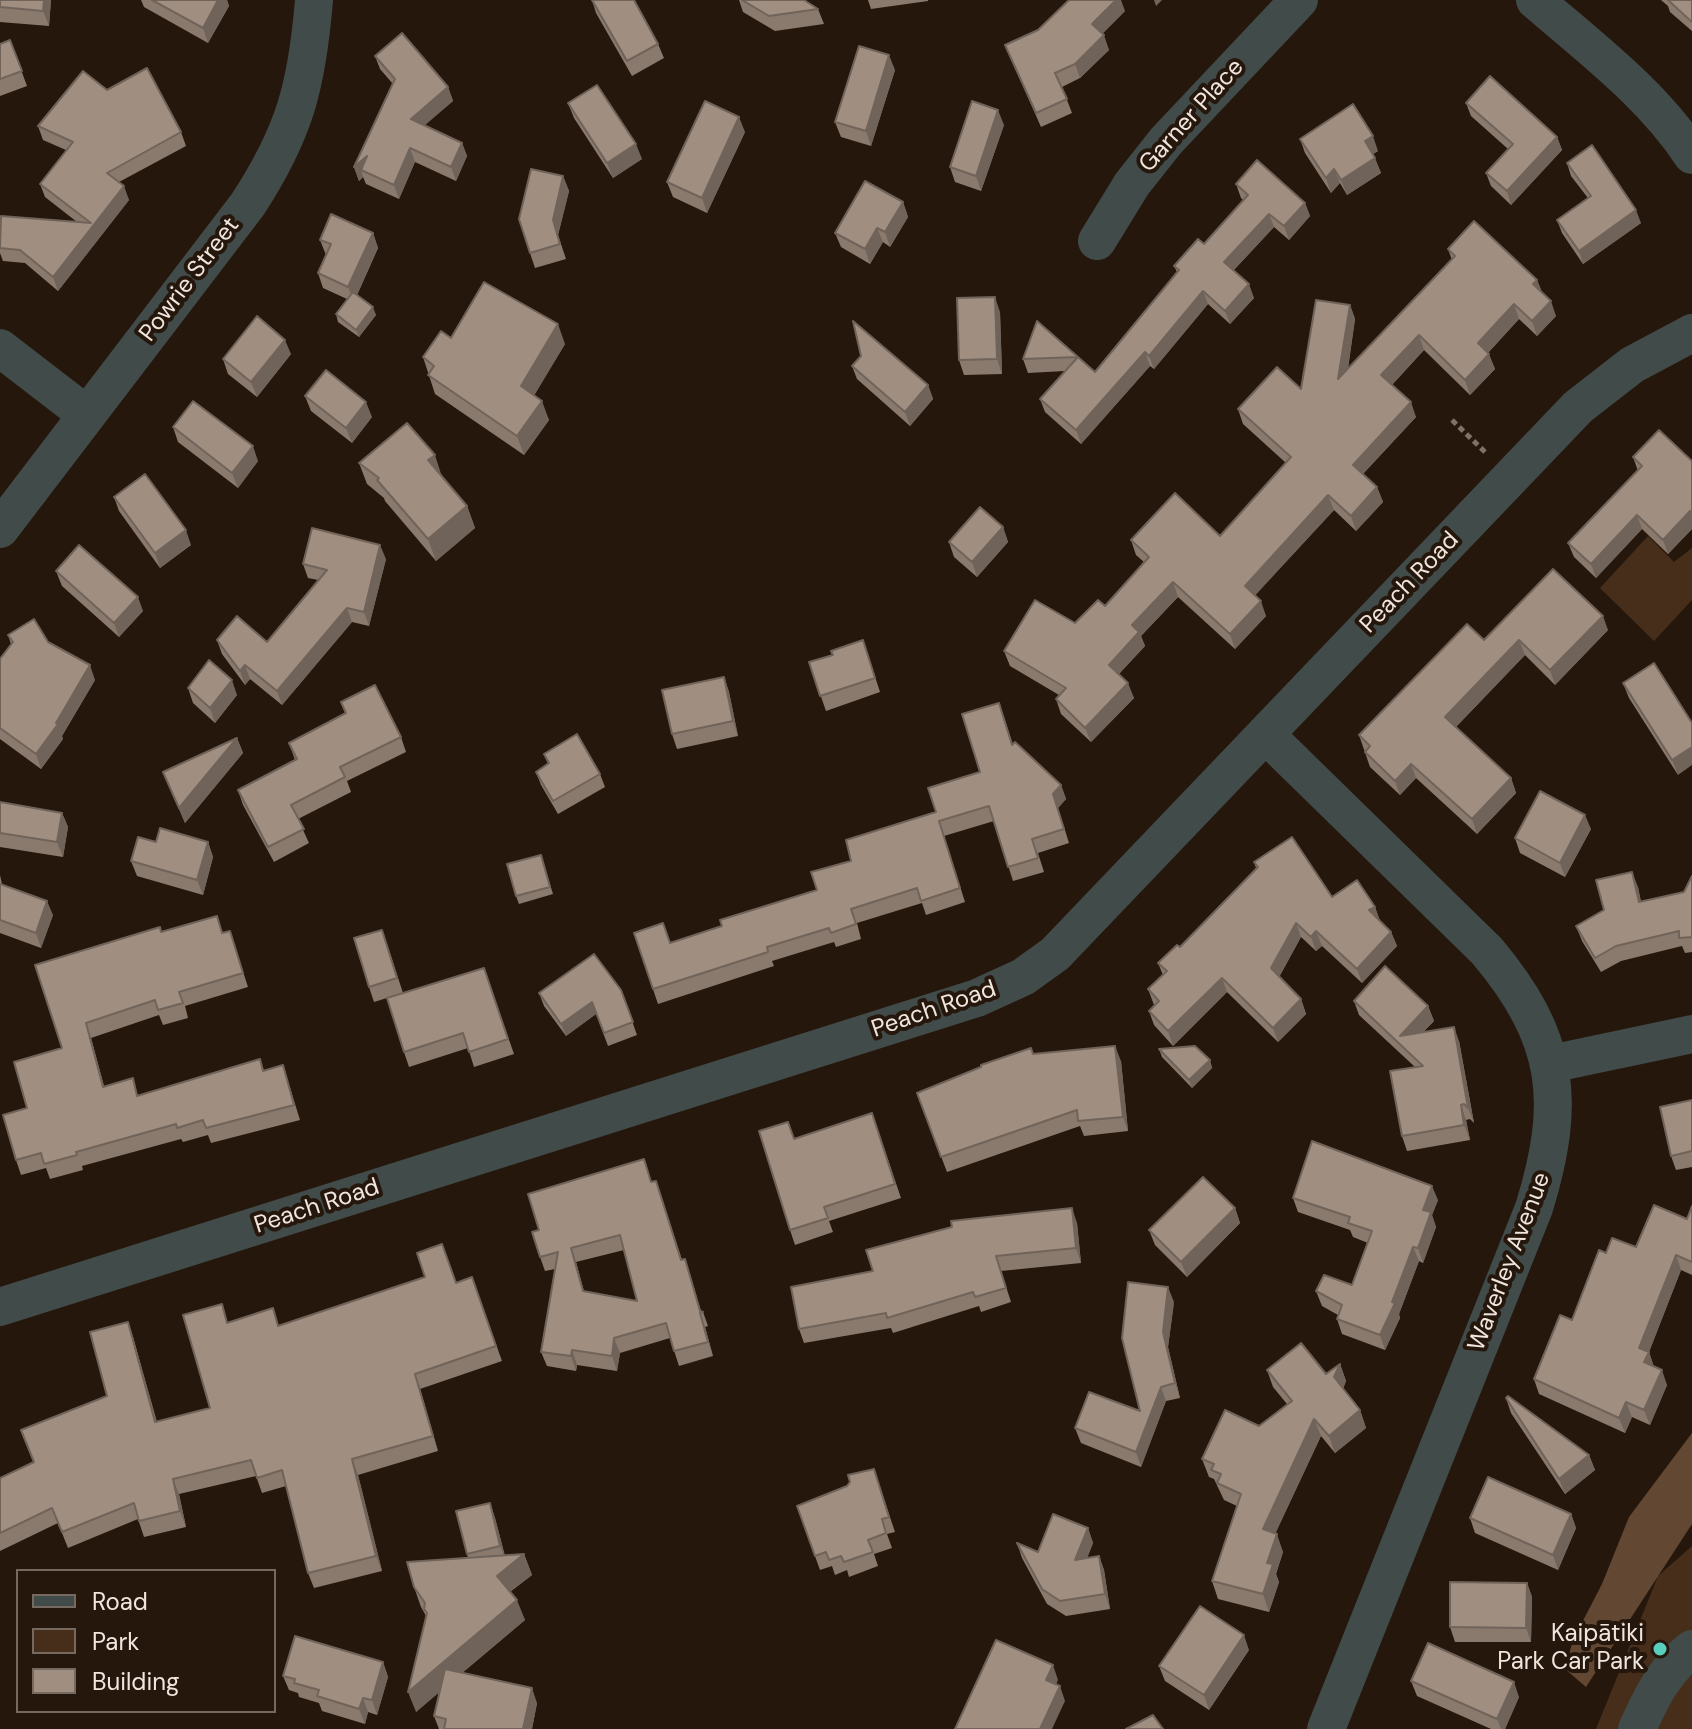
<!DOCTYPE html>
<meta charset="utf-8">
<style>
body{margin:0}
#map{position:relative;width:1692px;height:1729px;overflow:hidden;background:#25170c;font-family:"DM Sans",sans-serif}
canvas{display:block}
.legend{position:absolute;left:16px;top:1569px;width:260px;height:144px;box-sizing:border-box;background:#25170c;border:2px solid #766a60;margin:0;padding:10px 14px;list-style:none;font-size:24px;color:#f0e6de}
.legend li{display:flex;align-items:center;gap:16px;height:40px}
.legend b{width:40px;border:2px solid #766a60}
</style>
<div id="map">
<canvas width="1692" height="1729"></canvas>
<ul class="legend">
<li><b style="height:10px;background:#414b49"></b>Road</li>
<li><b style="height:22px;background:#472e1b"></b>Park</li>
<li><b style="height:22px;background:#a08e80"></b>Building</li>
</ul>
</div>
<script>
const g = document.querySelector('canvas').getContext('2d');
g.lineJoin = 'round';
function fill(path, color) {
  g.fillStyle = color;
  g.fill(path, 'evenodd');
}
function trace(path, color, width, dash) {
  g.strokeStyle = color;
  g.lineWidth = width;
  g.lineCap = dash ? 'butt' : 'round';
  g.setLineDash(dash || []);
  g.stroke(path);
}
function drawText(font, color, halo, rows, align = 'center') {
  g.font = font + ' "DM Sans",sans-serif';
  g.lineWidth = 8;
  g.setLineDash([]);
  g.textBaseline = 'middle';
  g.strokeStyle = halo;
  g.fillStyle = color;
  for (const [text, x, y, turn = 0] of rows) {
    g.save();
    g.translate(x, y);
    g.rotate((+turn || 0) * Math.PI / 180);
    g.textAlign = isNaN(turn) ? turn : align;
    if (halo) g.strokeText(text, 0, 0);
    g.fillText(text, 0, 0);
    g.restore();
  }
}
const green = new Path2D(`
 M1648,536L1674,562L1692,548V600L1654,641L1600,588Z
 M1692,1546V1729H1596L1658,1576Z`);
const forest = new Path2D(`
 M1692,1433V1524L1586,1687L1565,1669L1573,1640L1602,1584L1629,1517Z`);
const path = new Path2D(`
 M1452,420L1486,453`);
const minor = new Path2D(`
 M1535,0C1590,48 1652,94 1692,155
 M1097,241L1132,184L1166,141L1299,0
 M0,348L87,415
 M0,529L248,204C295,132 307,85 314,0
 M1265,734L1487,951C1560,1038 1567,1101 1534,1208L1326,1729
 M1550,1064L1692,1034
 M0,1307L977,998L1023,977L1055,954L1578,407L1632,365L1692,333
 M1637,1729C1651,1698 1664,1670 1692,1649`);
const wall = new Path2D(`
 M0,0H51L49,26L0,22Z
 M141,0H227L229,6L208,43L144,7Z
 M592,0L658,44L664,58L632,76L596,13Z
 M739,0H804L818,9L824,24L775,31L743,12Z
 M868,0H928V1L871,9Z
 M1661,0H1692V31L1670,12L1668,6Z
 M1125,11L1102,34L1109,50L1080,78L1062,87L1072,113L1041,127L1005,45Z
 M10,40L27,86L0,96V44Z
 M375,56L448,87L453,101L424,125L462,143L467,156L456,181L415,162L399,199L366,184L363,177L359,181L354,167L393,84L380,69Z
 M895,70L871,146L841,137L835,122Z
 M107,90L181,132L186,146L119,182L129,200L58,291L25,263L3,261L0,253V227L77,222L45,197L40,184L66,150L43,140L38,126Z
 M568,103L642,159L613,178L574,118Z
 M1466,103L1557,137L1562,150L1511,205L1491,186L1486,173L1508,149L1471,116Z
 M1004,125L981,191L955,182L950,167Z
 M745,132L707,213L673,197L667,182Z
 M1300,139L1378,151L1373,154L1381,173L1347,195L1340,183L1331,193L1305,153Z
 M1567,163L1641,223L1583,264L1562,233L1557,220L1588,198L1571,176Z
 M563,176L569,191L558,235L566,259L535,268L530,253Z
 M1236,184L1305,203L1310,216L1289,240L1274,227L1234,270L1254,298L1230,324L1208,304L1154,369L1150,366L1081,444L1045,412L1040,399L1065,371L1028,373L1023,359L1037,321L1095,372L1177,272L1174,266L1204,244L1243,200L1241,198Z
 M903,202L908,217L890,247L883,242L870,264L841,247L835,233Z
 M373,233L378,248L357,295L376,315L359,337L338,322L336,314L347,299L323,288L318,273L326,255L320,240Z
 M1448,249L1537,280L1542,292L1556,316L1537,336L1519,319L1488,353L1495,369L1470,395L1424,350L1392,385L1416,417L1363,474L1377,487L1383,502L1356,531L1334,510L1255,595L1266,616L1235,649L1178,597L1141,636L1145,646L1119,674L1134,698L1091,742L1061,714L1056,699L1059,695L1010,666L1004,651L1075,623L1105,606L1144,562L1136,555L1131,540L1220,536L1286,463L1243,424L1238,409L1301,389L1350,305L1355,319L1348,369L1452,260Z
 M1000,312L1002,374L964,375L959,360Z
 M451,338L565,344L534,395L549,420L524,455L435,394L423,357Z
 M291,354L257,397L228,374L223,359Z
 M852,366L928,385L933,399L910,426L857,379Z
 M305,396L372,417L352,443L311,411Z
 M173,427L258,461L238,488L178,442Z
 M1633,457L1692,461V529L1668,554L1642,529L1596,578L1574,557L1568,543L1638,471Z
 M359,463L442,477L467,506L475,528L436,561L385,501L384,498L367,484Z
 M114,497L191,545L160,568L119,511Z
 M1003,527L1008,542L977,577L954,557L949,542Z
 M386,559L369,626L352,622L282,705L250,679L245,685L222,654L217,640L267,642L318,580L308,578L303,564Z
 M56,571L143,611L119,637L62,586Z
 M1608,630L1555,685L1525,655L1456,727L1511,778L1516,793L1477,834L1416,778L1400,795L1370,767L1359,735L1484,640Z
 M8,635L48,642L95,680L62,736L63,739L41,769L0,739V659L11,644Z
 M863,640L880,692L826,711L809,662L833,655Z
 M1654,663L1678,775L1629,698L1623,683Z
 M724,677L729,692L738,736L677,749L672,734Z
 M188,688L237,695L215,723L193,703Z
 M341,702L401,737L406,752L347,781L351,792L298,819L309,843L274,862L243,805L238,790L295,760L289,743L345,713Z
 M1004,717L1013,745L1061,785L1066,799L1058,808L1069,843L1038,853L1044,872L1013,881L994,821L944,836L965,902L926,915L922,903L857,923L861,939L836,947L834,942L772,961L774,966L658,1004L634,933L670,943L722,926L817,890L851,861L936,812L980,772Z
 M237,738L243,753L185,823L163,772Z
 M544,754L600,774L605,787L558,814L541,785L536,772L548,764Z
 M0,802L62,813L68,827L63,857L0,847Z
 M1591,829L1565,877L1520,853L1515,838Z
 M156,842H208L213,857L203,895L137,876L131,861Z
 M541,855L553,894L519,904L516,896Z
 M1254,862L1332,897L1375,907L1380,921L1391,932L1397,946L1362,983L1322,946L1316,951L1301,937L1279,977L1301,999L1306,1014L1278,1042L1227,992L1173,1046L1154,1025L1149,1011L1154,1005L1148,989L1163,975L1158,963L1180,947L1256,868Z
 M0,875L2,884L53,915L41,948L0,933Z
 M1692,876V952L1685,953L1682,946L1621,961L1601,972L1582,941L1576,926L1604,910L1638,887L1641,902L1684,892Z
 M230,931L248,987L185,1006L188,1018L163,1025L159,1015L91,1038L104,1086L139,1096L260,1059L264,1071L283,1065L300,1120L211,1143L208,1135L183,1142L181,1139L82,1166L83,1170L50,1179L46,1168L21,1175L16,1160L27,1108L62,1048L162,932L223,933Z
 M387,944L403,993L374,1002L369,987Z
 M484,968L514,1054L474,1067L468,1048L409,1067L404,1052Z
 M621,990L637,1035L608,1046L596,1014L566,1036L544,1006L539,993Z
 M1354,1001L1428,1006L1434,1021L1423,1032L1459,1041L1474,1123L1470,1119L1466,1120L1470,1140L1407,1151L1402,1136L1415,1067L1359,1015Z
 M1159,1049L1210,1060L1212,1068L1192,1088L1162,1057Z
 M1033,1054L1121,1061L1128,1131L1084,1136L1080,1126L947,1172L917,1093Z
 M1692,1100V1167L1676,1170L1671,1156Z
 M877,1127L901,1198L829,1221L833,1232L795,1245L790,1230L794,1139Z
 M652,1182L661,1195L682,1260L685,1259L690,1274L701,1311L703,1312L708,1326L705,1327L713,1356L679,1366L670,1338L620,1353L617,1371L577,1365L576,1371L547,1366L541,1352L555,1269L545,1271L540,1257L539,1230ZM624,1250L637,1301L584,1292L576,1262Z
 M1293,1198L1438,1200L1432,1215L1436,1227L1423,1263L1419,1261L1399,1314L1400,1318L1385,1350L1342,1334L1337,1319L1338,1315L1322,1306L1316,1291L1352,1285L1368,1243L1353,1237L1350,1230L1298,1212Z
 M1692,1206V1275L1681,1270L1649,1352L1654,1367L1667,1385L1650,1425L1632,1417L1625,1433L1539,1394L1534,1379L1572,1320L1606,1253L1636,1247L1687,1219Z
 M1235,1208L1240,1223L1187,1277L1155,1245L1149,1230Z
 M1077,1223L1081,1263L1001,1271L1011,1302L981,1312L979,1306L893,1333L891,1328L804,1343L799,1329L873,1271Z
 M472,1277L502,1361L420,1389L438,1451L358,1475L382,1571L314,1588L308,1573L286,1486L262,1493L256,1476L179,1494L186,1527L144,1537L138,1519L68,1548L58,1523L0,1551V1478L34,1462L21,1430L107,1396L128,1322L133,1337L157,1422L210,1408L228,1322L279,1326L456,1283Z
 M1174,1302L1168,1347L1180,1398L1166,1401L1141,1467L1081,1443L1075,1428L1140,1411Z
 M1340,1364L1346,1381L1343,1389L1360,1410L1366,1428L1335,1453L1321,1436L1275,1534L1283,1552L1276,1574L1279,1582L1269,1612L1218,1599L1212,1581L1237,1506L1224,1500L1214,1479L1209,1477L1202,1459L1259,1426L1287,1404L1273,1387L1267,1370L1326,1374Z
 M1506,1398L1589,1455L1595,1470L1565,1494L1511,1413Z
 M879,1484L895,1532L887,1534L892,1548L874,1554L878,1566L849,1577L847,1570L835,1575L832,1566L820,1570L797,1506Z
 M490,1503L495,1518L505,1556L524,1554L532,1575L510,1592L525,1620L462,1673L537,1703L532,1729H439L434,1716L439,1692L416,1712L426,1616L421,1607L414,1587L468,1558L467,1554Z
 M1571,1514L1576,1528L1558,1570L1475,1533L1470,1518Z
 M1088,1528L1093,1543L1087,1558L1099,1556L1104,1570L1110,1609L1066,1616L1047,1604L1022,1558L1017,1543L1038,1552Z
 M1527,1583L1532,1597L1531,1642H1455L1450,1627Z
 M1249,1650L1209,1710L1165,1681L1159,1666Z
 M383,1662L388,1677L377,1715L368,1712L365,1724L322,1711L319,1703L299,1697L298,1693L289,1690L283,1676Z
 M1411,1681L1519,1697L1505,1729H1491L1417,1696Z`);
const shadedWall = new Path2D(`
 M44,0H51L49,26L43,11Z
 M218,0H227L229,6L208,43L203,28Z
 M1116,0H1121L1125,11L1097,39L1092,24Z
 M1154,0H1162L1156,6Z
 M1104,35L1109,50L1080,78L1075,64Z
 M889,55L895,70L871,146L866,131Z
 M448,87L453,101L416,133L411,119Z
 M998,110L1004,125L981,191L976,176Z
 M739,117L745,132L707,213L702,198Z
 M1373,136L1378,151L1370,156L1365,141Z
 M1557,137L1562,150L1511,205L1507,191Z
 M462,143L467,156L456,181L451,167Z
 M636,144L642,159L613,178L607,163Z
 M410,148L415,162L399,199L394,185Z
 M367,156L361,170L363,177L359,181L354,167Z
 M1375,158L1381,173L1347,195L1341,180Z
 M1334,169L1340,183L1331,193L1326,178Z
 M563,176L569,191L558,235L566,259L553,220Z
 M124,186L129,200L58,291L53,277Z
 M903,202L908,217L890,247L885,232Z
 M1305,203L1310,216L1289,240L1284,226Z
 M1636,210L1641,223L1583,264L1579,251Z
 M1269,214L1274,227L1229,275L1224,262Z
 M877,228L883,242L870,264L865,249Z
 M373,233L378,248L354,302L348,287Z
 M1537,280L1543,295L1533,284Z
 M1249,284L1254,298L1230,324L1225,311Z
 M1203,291L1208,304L1154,369L1149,356Z
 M995,297L1000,312L1002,374L997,359Z
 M1551,301L1556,316L1537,336L1532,321Z
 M1514,304L1519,319L1483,358L1478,343Z
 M1350,305L1355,319L1344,393L1338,379Z
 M373,307L376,315L359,337L356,330Z
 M558,324L565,344L528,406L521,386Z
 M1419,335L1424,350L1387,390L1381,375Z
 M285,340L291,354L257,397L251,382Z
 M1145,352L1150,366L1081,444L1076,430Z
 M1489,354L1495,369L1470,395L1465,380Z
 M928,385L933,399L910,426L905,412Z
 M542,401L549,420L524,455L517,436Z
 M366,402L372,417L352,443L346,428Z
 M1411,402L1416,417L1358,479L1353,465Z
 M253,446L258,461L238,488L232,473Z
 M435,455L442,477L428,460Z
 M1377,487L1383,502L1356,531L1351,516Z
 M1328,495L1334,510L1250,601L1245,586Z
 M467,506L475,528L436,561L428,539Z
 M1690,511L1692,516V529L1668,554L1663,540Z
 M1637,515L1642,529L1596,578L1591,564Z
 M1003,527L1008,542L977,577L972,562Z
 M186,530L191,545L160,568L155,553Z
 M380,545L386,559L369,626L364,612Z
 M1173,582L1178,597L1141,636L1145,646L1114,679L1109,665L1132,625Z
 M138,597L143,611L119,637L114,623Z
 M1261,601L1266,616L1235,649L1230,634Z
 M347,608L352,622L282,705L277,691Z
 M1603,616L1608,630L1555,685L1550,670Z
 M1519,640L1525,655L1451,732L1445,717Z
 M90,665L95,680L62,736L63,739L41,769L36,754L56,723Z
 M245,665L250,679L245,685L240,671Z
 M724,677L729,692L738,736L733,721Z
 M232,680L237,695L215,723L210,708Z
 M1128,683L1134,698L1091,742L1085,728Z
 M237,738L243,753L185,823L179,808Z
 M1692,747V765L1678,775L1672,760Z
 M1411,764L1416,778L1400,795L1395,781Z
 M1511,778L1516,793L1477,834L1472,819Z
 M1061,785L1066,799L1058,808L1069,843L1053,794Z
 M62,813L68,827L63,857L57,842Z
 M1585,815L1591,829L1565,877L1560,863Z
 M208,842L213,857L203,895L197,880Z
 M1632,872L1638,887L1644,917L1639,902Z
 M47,901L53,915L41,948L36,933Z
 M1375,907L1380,921L1369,910Z
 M1296,923L1301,937L1276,983L1271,968Z
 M1316,931L1322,946L1316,951L1311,937Z
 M1391,932L1397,946L1362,983L1357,969Z
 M1222,978L1227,992L1173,1046L1168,1031Z
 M1301,999L1306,1014L1278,1042L1273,1028Z
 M592,1002L596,1014L566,1036L561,1024Z
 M1428,1006L1434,1021L1406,1050L1400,1036Z
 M86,1023L91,1038L108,1101L103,1087Z
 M1454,1027L1459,1041L1474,1123L1468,1108Z
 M1115,1046L1121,1061L1128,1131L1123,1117Z
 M1210,1060L1212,1068L1192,1088L1189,1080Z
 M1461,1105L1466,1120L1470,1140L1464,1125Z
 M1432,1186L1438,1200L1432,1215L1436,1227L1423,1263L1418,1248L1423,1210Z
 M1072,1208L1077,1223L1081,1263L1076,1248Z
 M1235,1208L1240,1223L1187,1277L1181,1262Z
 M1413,1247L1419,1261L1399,1314L1400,1318L1385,1350L1380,1335Z
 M571,1248L576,1262L588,1306L583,1291Z
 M1676,1255L1681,1270L1649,1352L1654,1367L1649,1377L1639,1348Z
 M1168,1287L1174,1302L1168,1347L1180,1398L1175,1383L1163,1332Z
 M700,1313L705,1327L713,1356L708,1342Z
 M128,1322L133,1337L161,1438L155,1422Z
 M614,1338L620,1353L617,1371L612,1356Z
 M572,1350L577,1365L576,1371L571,1356Z
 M1340,1364L1346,1381L1340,1395L1334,1377Z
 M1662,1370L1667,1385L1650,1425L1644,1410Z
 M415,1374L420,1389L438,1451L433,1436Z
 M1161,1387L1166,1401L1141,1467L1136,1452Z
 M1626,1402L1632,1417L1625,1433L1619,1418Z
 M1360,1410L1366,1428L1335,1453L1329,1436Z
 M1314,1419L1321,1436L1269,1547L1263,1529Z
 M1589,1455L1595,1470L1565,1494L1559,1479Z
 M352,1459L358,1475L382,1571L376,1556Z
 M173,1479L179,1494L186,1527L180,1511Z
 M490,1503L495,1518L506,1560L500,1546Z
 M1571,1514L1576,1528L1558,1570L1553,1555Z
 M1088,1528L1093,1543L1081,1574L1075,1560Z
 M1277,1534L1283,1552L1276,1574L1279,1582L1269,1612L1263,1594L1267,1563Z
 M524,1554L532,1575L504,1596L497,1576Z
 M1099,1556L1104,1570L1110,1609L1105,1594Z
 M1527,1583L1532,1597L1531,1642L1526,1628Z
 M517,1600L525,1620L416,1712L408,1692Z
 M1244,1635L1249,1650L1209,1710L1204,1695Z
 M383,1662L388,1677L377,1715L372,1700Z
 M1053,1665L1058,1680L1051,1695L1046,1680Z
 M1514,1682L1519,1697L1505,1729H1501L1497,1719Z
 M1060,1686L1065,1701L1052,1729H1040Z
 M532,1688L537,1703L532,1729H523Z
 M363,1698L368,1712L365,1724L359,1709Z`);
const building = new Path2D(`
 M0,0H44L43,11L0,7Z
 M152,0H218L203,28Z
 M592,0H634L658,44L627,61Z
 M742,0H804L818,9L769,16Z
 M1069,0H1116L1092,24L1104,35L1075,64L1055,73L1067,99L1036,113L1005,45L1038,30Z
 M1668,0H1692V22Z
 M402,33L448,87L411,119L462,143L451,167L410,148L394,185L361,170L367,156L354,167L395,79L375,56Z
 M10,40L22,71L0,79V44Z
 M859,46L889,55L866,131L835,122Z
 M147,68L181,132L107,173L124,186L53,277L20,250L0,248L1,216L91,223L40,184L73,142L38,126L83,71L107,90Z
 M1490,76L1557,137L1507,191L1486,173L1513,144L1466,103Z
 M597,85L636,144L607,163L568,103Z
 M705,101L739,117L702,198L667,182Z
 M972,101L998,110L976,176L950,167Z
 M1353,104L1373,136L1365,141L1375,158L1341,180L1334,169L1326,178L1300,139Z
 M1592,145L1636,210L1579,251L1557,220L1591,196L1567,163Z
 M1257,160L1305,203L1284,226L1269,214L1224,262L1249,284L1225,311L1203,291L1149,356L1145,352L1076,430L1040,399L1078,357L1023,359L1037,321L1095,372L1179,270L1174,266L1198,239L1204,244L1248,195L1236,184Z
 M531,169L563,176L553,220L560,244L530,253L519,219Z
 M865,181L903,202L885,232L877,228L865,249L835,233Z
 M331,214L373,233L348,287L318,273L331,244L320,240Z
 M1474,221L1537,280L1533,284L1551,301L1532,321L1514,304L1478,343L1489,354L1465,380L1419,335L1381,375L1411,402L1353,465L1377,487L1351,516L1328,495L1245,586L1261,601L1230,634L1173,582L1132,625L1139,632L1109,665L1128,683L1085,728L1056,699L1066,688L1004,651L1035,600L1075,623L1098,600L1105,606L1149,557L1131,540L1175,493L1220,536L1291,457L1238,409L1277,367L1301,389L1316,300L1350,305L1338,379L1455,256L1448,249Z
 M484,282L558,324L521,386L542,401L517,436L428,375L434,366L423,357L441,331L451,338Z
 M353,292L373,307L356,330L336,314Z
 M995,297L997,359L959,360L957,298Z
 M257,316L285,340L251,382L223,359Z
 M853,321L928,385L905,412L852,366L861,356Z
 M326,370L366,402L346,428L305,396Z
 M193,401L253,446L232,473L173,427Z
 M407,423L435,455L428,460L467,506L428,539L377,480L379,478L359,463Z
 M1659,430L1692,461V513L1690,511L1663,540L1637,515L1591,564L1568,543L1642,466L1633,457Z
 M145,474L186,530L155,553L114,497Z
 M980,507L1003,527L972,562L949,542Z
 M312,528L380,545L364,612L347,608L277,691L245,665L240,671L217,640L237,616L267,642L327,570L303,564Z
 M79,545L138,597L114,623L56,571Z
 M1553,569L1603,616L1550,670L1519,640L1445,717L1511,778L1472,819L1411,764L1395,781L1365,752L1370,746L1359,735L1467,624L1484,640Z
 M34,619L48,642L90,665L56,723L58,724L36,754L0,728V659L13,642L8,635Z
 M863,640L875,678L820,696L809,662L833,655L831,651Z
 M209,660L232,680L210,708L188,688Z
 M1654,663L1692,723V747L1672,760L1623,683Z
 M724,677L733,721L672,734L662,690Z
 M375,685L401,737L340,767L345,777L291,805L304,829L268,847L238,790L297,759L289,743L346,713L341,702Z
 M999,703L1012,745L1015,742L1061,785L1053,794L1064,829L1032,839L1038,858L1008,867L989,806L939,821L960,888L921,901L917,888L851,909L856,924L831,933L829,928L767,947L768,952L653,989L634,933L663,923L670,943L722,926L720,920L817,890L811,872L851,861L846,840L936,812L928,788L980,772L962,714Z
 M577,734L600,774L553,801L536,772L549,763L544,754Z
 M237,738L179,808L163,772Z
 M1540,791L1585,815L1560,863L1515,838Z
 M0,802L62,813L57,842L0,833Z
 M160,828L208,842L197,880L131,861L138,837L156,842Z
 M1292,837L1332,897L1357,880L1375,907L1369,910L1391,932L1357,969L1316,931L1311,937L1296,923L1271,968L1301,999L1273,1028L1222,978L1168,1031L1149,1011L1159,1001L1148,989L1167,971L1158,963L1177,945L1180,947L1258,867L1254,862Z
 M541,855L550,887L516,896L507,864Z
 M1632,872L1639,902L1684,892L1692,876V937L1679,938V931L1616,946L1595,958L1576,926L1604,910L1596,880Z
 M0,884L47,901L36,933L0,920Z
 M217,916L222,933L230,931L243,973L179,992L183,1003L158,1010L155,1000L86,1023L103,1087L133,1078L137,1096L260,1059L263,1071L283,1065L294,1105L206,1128L203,1120L177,1128L176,1124L76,1152L77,1155L44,1164L41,1153L16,1160L3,1115L27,1108L14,1062L62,1048L35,965L160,927L161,932Z
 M382,930L397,978L369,987L354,938Z
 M594,954L621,990L633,1022L604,1033L592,1002L561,1024L539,993Z
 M1385,966L1428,1006L1400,1036L1454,1027L1468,1108L1464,1104L1461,1105L1464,1125L1402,1136L1390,1071L1423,1066L1354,1001Z
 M484,968L508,1039L469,1052L463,1033L404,1052L387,998Z
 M1115,1046L1123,1117L1078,1121L1077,1110L941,1157L917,1093L981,1067V1065L1031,1048L1033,1054Z
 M1195,1046L1210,1060L1189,1080L1159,1049Z
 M1692,1100V1151L1671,1156L1660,1107Z
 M872,1113L895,1184L824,1207L828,1218L790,1230L759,1131L788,1122L794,1139Z
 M1312,1141L1432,1186L1423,1210L1431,1212L1418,1248L1413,1247L1392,1302L1395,1303L1380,1335L1337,1319L1342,1305L1316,1291L1324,1275L1352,1285L1372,1231L1348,1223L1350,1217L1293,1198Z
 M644,1159L651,1182L656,1181L681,1260L685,1259L700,1311L703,1312L700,1313L708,1342L674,1351L666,1323L614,1338L612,1356L572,1350L571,1356L541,1352L558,1252L540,1257L532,1232L539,1230L528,1194ZM620,1235L637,1301L583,1291L571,1248Z
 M1203,1177L1235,1208L1181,1262L1149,1230Z
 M1654,1205L1687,1219L1692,1206V1262L1676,1255L1639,1348L1649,1352L1644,1362L1662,1370L1644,1410L1626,1402L1619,1418L1534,1379L1560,1315L1572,1320L1599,1250L1606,1253L1612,1238L1636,1247Z
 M1072,1208L1076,1248L996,1256L1006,1288L975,1297L973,1292L887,1318L886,1313L799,1329L791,1287L873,1271L866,1250L952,1227L951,1221Z
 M442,1244L456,1283L472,1277L496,1346L415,1374L433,1436L352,1459L376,1556L308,1573L282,1470L257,1478L251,1460L173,1479L180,1511L139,1521L134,1503L62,1532L52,1508L0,1533V1478L34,1462L21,1430L107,1396L90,1332L128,1322L155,1422L210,1408L183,1315L222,1304L227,1323L273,1308L278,1326L425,1277L417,1253Z
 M1128,1282L1168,1287L1163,1332L1175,1383L1161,1387L1136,1452L1075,1428L1089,1392L1140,1411L1122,1338Z
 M1301,1343L1326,1374L1340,1364L1334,1377L1360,1410L1329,1436L1314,1419L1263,1529L1277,1534L1267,1563L1273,1564L1263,1594L1212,1581L1241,1494L1217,1483L1221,1474L1211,1470L1214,1464L1202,1459L1225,1410L1259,1426L1292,1401L1267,1370Z
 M1508,1396L1589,1455L1559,1479L1506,1398Z
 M874,1469L889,1517L882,1519L886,1533L868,1540L873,1552L844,1562L841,1556L829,1560L826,1552L815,1556L797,1506L847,1486L850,1482L848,1475Z
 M1488,1477L1571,1514L1553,1555L1470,1518Z
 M490,1503L500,1546L467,1554L456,1511Z
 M1053,1514L1088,1528L1075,1560L1099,1556L1105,1594L1060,1601L1042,1589L1017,1543L1038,1552Z
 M524,1554L497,1576L517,1600L408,1692L427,1613L424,1609L425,1603L414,1587L407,1562Z
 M1450,1582L1527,1583L1526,1628L1450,1627Z
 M1200,1606L1244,1635L1204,1695L1159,1666Z
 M295,1636L383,1662L372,1700L363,1698L359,1709L317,1696L319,1690L294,1683L295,1679L283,1676Z
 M996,1640L1053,1665L1046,1680L1060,1686L1040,1729H955Z
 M1428,1643L1514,1682L1497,1719L1411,1681Z
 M445,1669L532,1688L523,1729H444L446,1719L434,1716Z
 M1153,1715L1163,1729H1126Z`);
const markers = [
 [1660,1649,8,"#5acebd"]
];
const streetNames = [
 ["Garner Place",1192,116,-48],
 ["Powrie Street",190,280,-53],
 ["Peach Road",1410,583,-46],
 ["Peach Road",934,1010,-19],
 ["Peach Road",317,1207,-18],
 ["Waverley Avenue",1510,1262,-69]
];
const poiNames = [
 ["Kaipātiki",1644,1635],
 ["Park Car Park",1644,1663]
];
fill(green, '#472e1b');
fill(forest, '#624833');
trace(path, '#7e7168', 5, [6, 4]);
trace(minor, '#414b49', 38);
fill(wall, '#8a7a6e');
fill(shadedWall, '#70635a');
fill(building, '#a08e80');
trace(building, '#70635a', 2);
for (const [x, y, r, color] of markers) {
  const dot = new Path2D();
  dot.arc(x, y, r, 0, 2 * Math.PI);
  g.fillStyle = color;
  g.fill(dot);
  trace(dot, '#25170c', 3);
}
drawText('24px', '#f0e6de', '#25170c', streetNames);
drawText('24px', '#f0e6de', '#25170c', poiNames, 'right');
</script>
